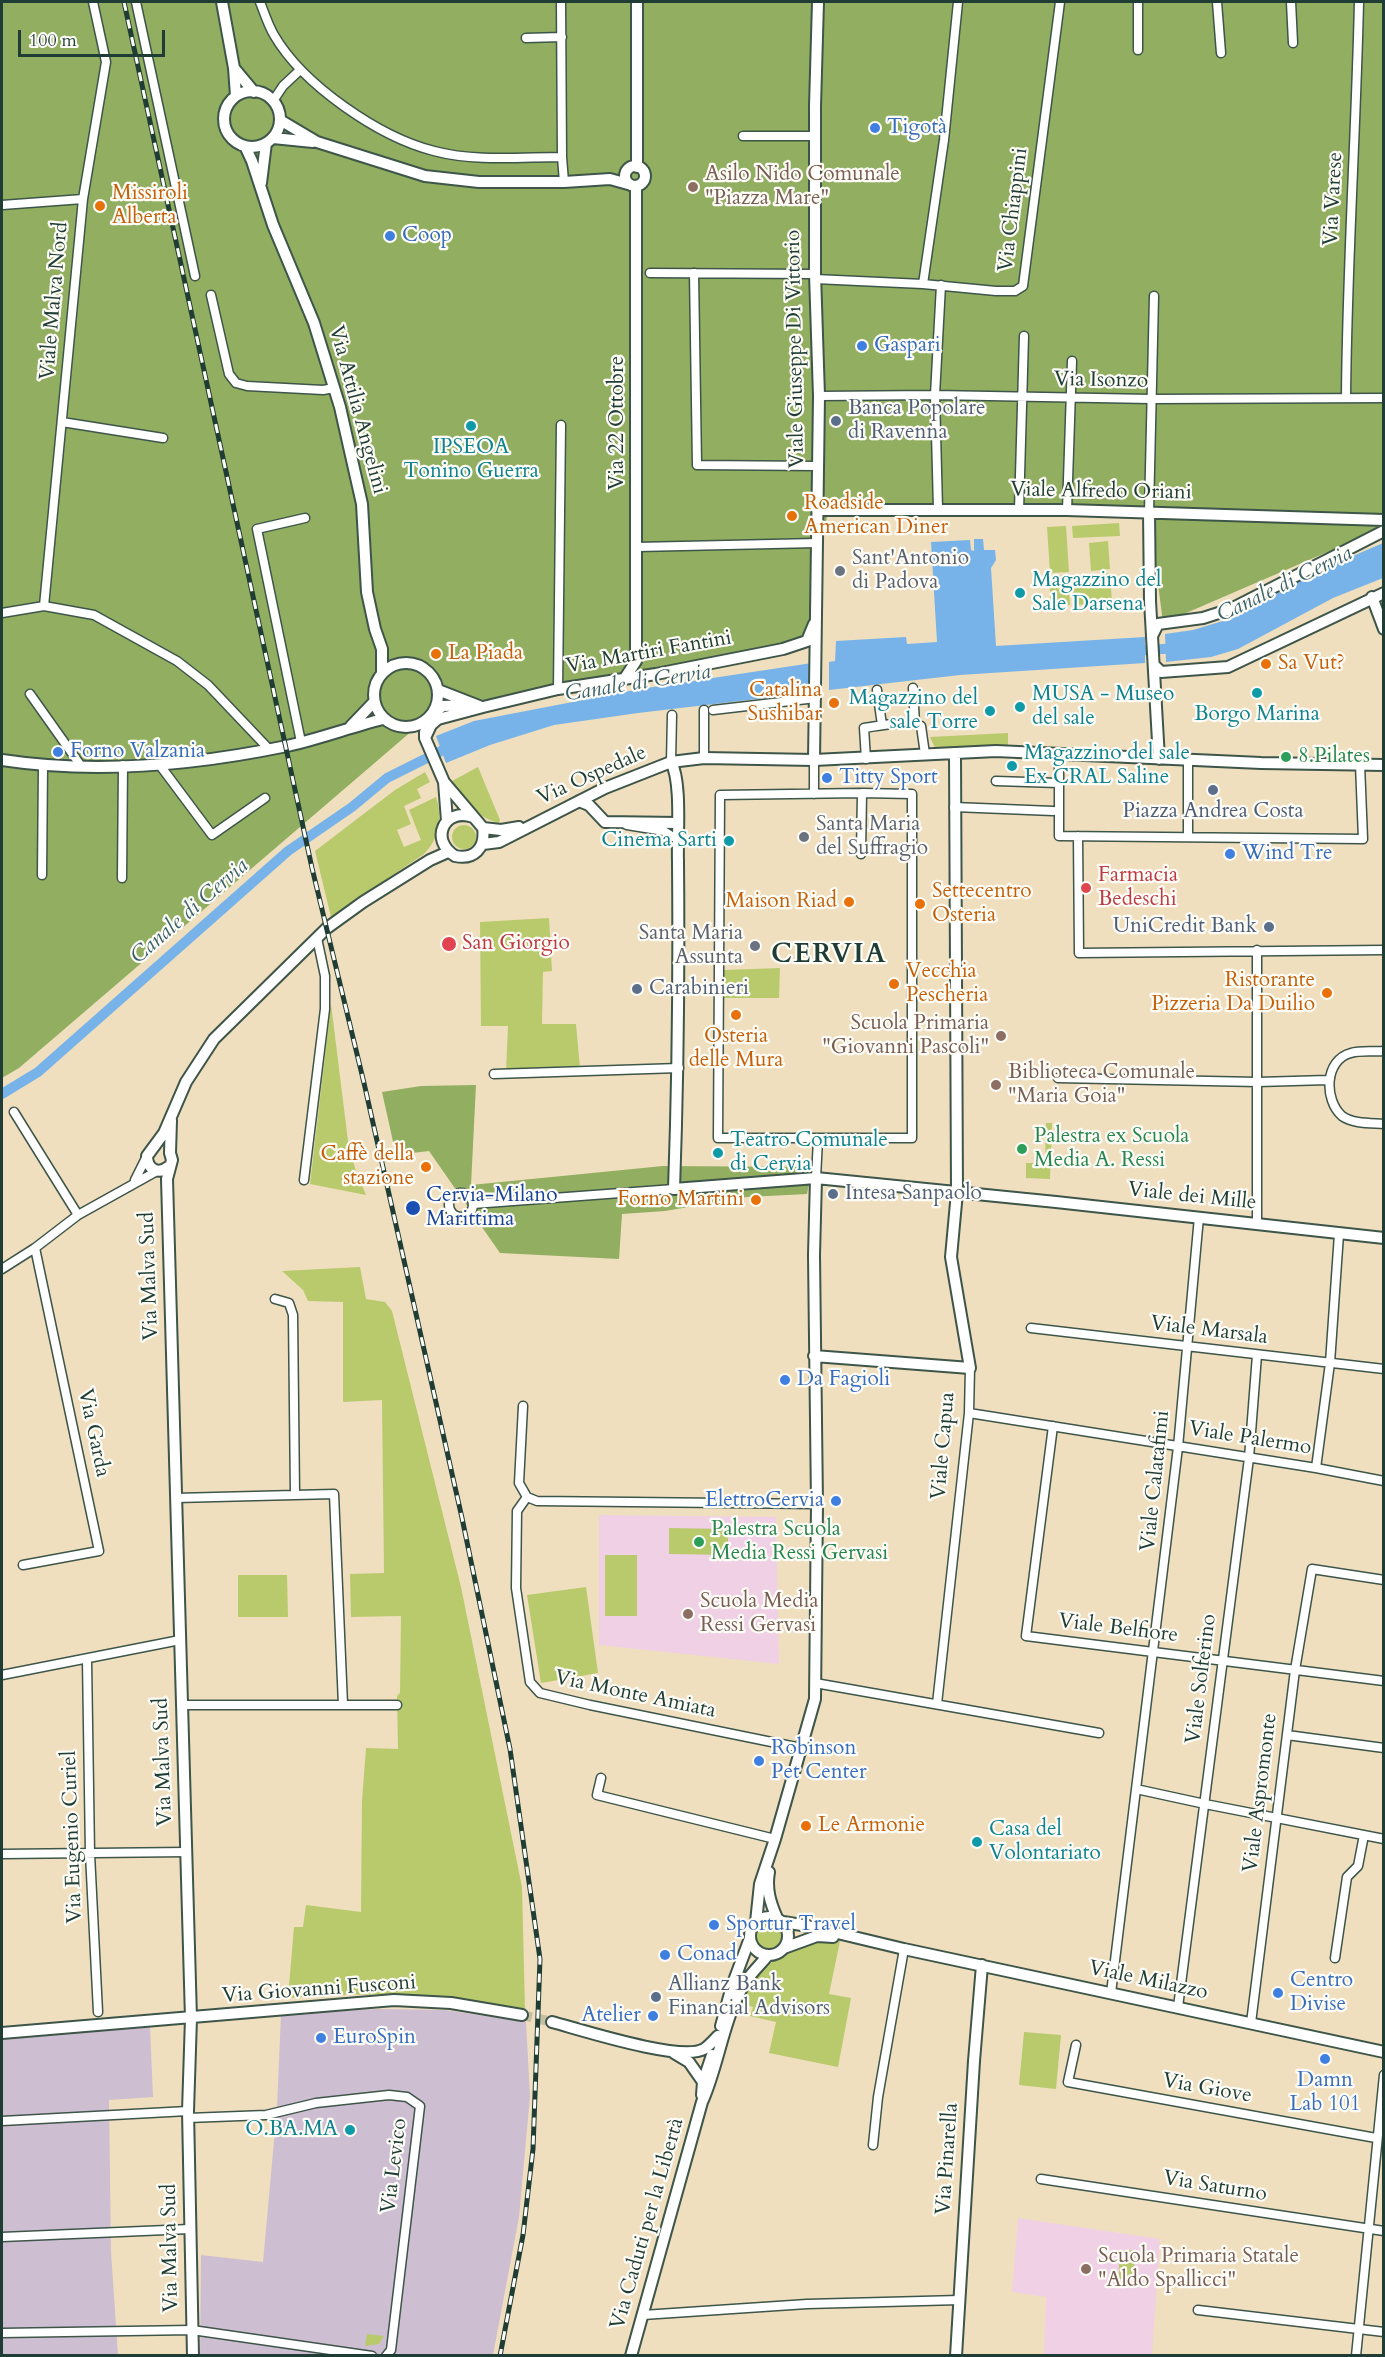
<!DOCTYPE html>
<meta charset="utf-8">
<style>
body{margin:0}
#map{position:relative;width:1385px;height:2357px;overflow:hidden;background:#efdfbe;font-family:Cardo,serif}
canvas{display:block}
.frame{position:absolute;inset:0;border:3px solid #1f3d34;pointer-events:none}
.scale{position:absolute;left:18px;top:30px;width:147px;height:27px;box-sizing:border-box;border:3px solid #1f3d34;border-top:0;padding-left:8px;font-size:18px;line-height:21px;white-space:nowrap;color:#1f3d34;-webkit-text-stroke:4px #fdfcf7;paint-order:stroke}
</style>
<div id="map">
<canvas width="1385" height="2357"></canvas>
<div class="frame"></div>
<div class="scale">100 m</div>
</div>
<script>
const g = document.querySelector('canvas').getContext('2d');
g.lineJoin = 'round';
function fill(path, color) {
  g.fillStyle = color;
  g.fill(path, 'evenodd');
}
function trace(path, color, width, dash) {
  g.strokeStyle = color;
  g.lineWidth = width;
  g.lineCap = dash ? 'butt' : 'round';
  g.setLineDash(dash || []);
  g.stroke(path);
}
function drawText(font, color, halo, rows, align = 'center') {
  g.font = font + ' Cardo,serif';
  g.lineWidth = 4.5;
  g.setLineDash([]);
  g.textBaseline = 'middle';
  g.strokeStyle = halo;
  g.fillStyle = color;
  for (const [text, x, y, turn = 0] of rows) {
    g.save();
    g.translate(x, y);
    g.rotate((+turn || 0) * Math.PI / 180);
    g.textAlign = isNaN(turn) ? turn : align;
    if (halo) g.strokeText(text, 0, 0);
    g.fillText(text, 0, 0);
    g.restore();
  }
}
const built = new Path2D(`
 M599,1515L776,1517L779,1664L599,1645Z
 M1018,2218L1160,2239L1152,2355H1044L1046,2297L1012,2292Z`);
const industrial = new Path2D(`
 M377,2009L445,2010L526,2022L530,2096L519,2217L493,2355L200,2356L201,2255L263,2262L277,2108L281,2014Z
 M150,2027L153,2097L109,2100L111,2252L118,2355L2,2356V2038Z`);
const green = new Path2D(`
 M1119,523L1120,536L1073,538L1072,526Z
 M1066,526L1069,572L1050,573L1047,527Z
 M1108,541L1110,569L1091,571L1089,543Z
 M1110,573L1112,603L1074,605L1072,576Z
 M1068,575L1070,605L1051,606L1049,576Z
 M1008,733V745L940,749L935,748L930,737Z
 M478,767L500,820L499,823C478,818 464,801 452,784V781Z
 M425,772L430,782L417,789L421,798L404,806L411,824L397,830L404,847L421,840L409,810L436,797C443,818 439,839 424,854L331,917L315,851L395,790Z
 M452 837a12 12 0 1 1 24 0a12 12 0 1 1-24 0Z
 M549,918L552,971L543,972L542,1024H576L580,1068L506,1071L508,1026H481L480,922Z
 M780,968L779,998H724V970Z
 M331,1004L348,1141L355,1168L366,1195L310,1184Z
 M1046,1123H1052L1050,1179L1026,1178V1163H1045Z
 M360,1267L366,1299L385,1302L392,1311L461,1587L522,1887L525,2010C446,1992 368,1992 288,1998L294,1927H303L306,1905L361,1912L362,1801L366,1748L398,1749L397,1696L400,1693L401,1616L351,1617L350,1574L384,1573L382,1400L343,1402V1302L308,1301L303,1290L282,1271Z
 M669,1528L728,1529V1555L669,1554Z
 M605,1555H637V1616H605Z
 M238,1575H287L288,1617H238Z
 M586,1587L598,1673L541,1683L527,1595Z
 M756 1936a14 14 0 1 1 28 0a14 14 0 1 1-28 0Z
 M823,1940L840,1941L829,1994L851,1998L838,2067L769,2053L776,2022L750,2016L753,2007L741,2003C746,1991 751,1980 760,1971C769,1961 810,1942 823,1940Z
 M1024,2032L1061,2035L1056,2089L1019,2085Z
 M1119,2250H1135L1134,2279H1119Z
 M367,2334L384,2336L379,2344L365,2346Z`);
const forest = new Path2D(`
 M2,2H1383V528L1163,623L1149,512L828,510L807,641L434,712L19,1068L2,1078Z
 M476,1085L471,1185L663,1166L812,1167L807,1194L747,1197L665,1211L622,1214L619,1259L500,1253L429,1151L396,1155L382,1092L421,1086Z`);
const water = new Path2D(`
 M974,539H983L984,550H995L996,560L991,568L996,646L1145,637V663L960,675L829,690V662L835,661L836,641L906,637L907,644L937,642L931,542L970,540L971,550L974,551Z
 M1383,543V578L1333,598L1238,649L1211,657L1166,662L1165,634L1193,630L1236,617L1307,576Z
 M812,663L811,695L774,697L638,713L554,725L490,745L446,763L436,736L474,721L640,689Z`);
const canal = new Path2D(`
 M1131,651L1179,648
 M2,1094L38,1072L288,851L352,807L387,778L453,745`);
const tertiaryTunnel = new Path2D(`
 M522,2015L552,2022`);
const minor = new Path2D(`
 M136,2L195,276
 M260,2C264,12 268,25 274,35C303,85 379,137 434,151C475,162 521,157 562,157L561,2
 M1217,2L1221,53
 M1291,2L1293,43
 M526,38L562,37
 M1138,50V2
 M273,101L283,86L300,70
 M743,136H815
 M562,157L564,182
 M2,205L83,199
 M650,273L815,274
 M694,273L697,465L817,466
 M815,279L923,284L996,291H1015L1023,286L1060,2
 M923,284L944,140L958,2
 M211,295L229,374L236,383L247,386L323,390L334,388
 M819,396L935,395L1151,399L1384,398
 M1346,398C1347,266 1356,134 1359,2
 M62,422L163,438
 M938,509L935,395L941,285
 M1019,510L1024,336
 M1067,510L1072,361
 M1149,512L1154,296
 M637,547L817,543
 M44,606L83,199L106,62L93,2
 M2,613L44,606L94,615L177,661L208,685L266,746
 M913,688L915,723
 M558,689L561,425
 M877,690L882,725
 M30,694L81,766
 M713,710L816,698
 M301,742L257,529L305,518
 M1059,755V836L1363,839L1360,764
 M704,758V710
 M866,759L864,728C878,726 909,719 921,726L925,754
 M671,762L672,715
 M159,764L212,835L265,798
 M996,781L1058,783
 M862,793L912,794V1138H718L720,795Z
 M814,794V760
 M954,807L1053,811
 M627,825L664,831L678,840
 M1078,836L1079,953L1384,950
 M1188,837V760
 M861,854L862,793
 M42,875L43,766
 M122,878L123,765
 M1257,950V1223
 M1384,1051C1374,1052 1360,1050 1351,1053C1324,1060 1324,1100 1342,1116C1353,1124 1371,1123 1384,1124
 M494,1074L679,1068
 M1058,1078L1258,1082L1328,1080
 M14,1112L78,1215
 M816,1178L818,1139
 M135,1180L147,1156
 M304,1180L325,1009V976L317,938
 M449 1205a12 12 0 1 1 24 0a12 12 0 1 1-24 0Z
 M473,1204L674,1189
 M2,1269L35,1248L78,1215L157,1171
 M275,1299L289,1303L293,1315L295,1495
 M1031,1328L1384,1369
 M523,1406L519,1483L527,1497L517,1511L516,1588L530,1682L540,1693L590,1705L801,1748
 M969,1413L1316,1468L1384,1481
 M1053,1426L1026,1636L1384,1681
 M1316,1468L1330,1363L1339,1234
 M527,1497L537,1501L817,1504
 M176,1498L334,1494L343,1705
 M23,1565L99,1551L35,1248
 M87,1660L90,1854L98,2012
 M2,1675L180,1640
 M815,1683L1099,1733
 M937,1704L969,1413L970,1368
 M182,1705H397
 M1287,1735L1384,1748
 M601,1778L597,1795L775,1839
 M1136,1789L1205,1804L1384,1839
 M2,1854L187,1852
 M1335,1958L1347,1877L1358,1866L1364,1835
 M1111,1993L1178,1447L1199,1217
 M1178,2007L1249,1458L1257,1355
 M1251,2023L1295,1670L1312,1569L1384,1580
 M1076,2045L1068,2082L1376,2138
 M188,2118L266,2115L316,2103L389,2095L407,2097L420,2106L391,2350L386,2356
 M2,2121L188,2111
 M873,2145L878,2097L904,1949
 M1041,2179L1384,2231
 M2,2237L190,2229
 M1198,2310L1384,2332
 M643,2315L807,2304L960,2300
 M2,2333L192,2330L372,2356
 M1356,2356L1384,2075`);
const tertiary = new Path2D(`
 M222,2L234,68L236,96
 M234,68L254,92
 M224 119a28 28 0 1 1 56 0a28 28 0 1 1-56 0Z
 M280,120L317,142L425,176L479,182H564L610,179L628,184
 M273,138L313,142
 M245,146L252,161L273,225L314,323L340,407L362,504L367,592L375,629L382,649V672
 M625 176a10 10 0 1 1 20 0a10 10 0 1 1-20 0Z
 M637,167V2
 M261,183L266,143
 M817,510H1067L1384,520
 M1149,512L1150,601L1159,759
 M1372,597L1384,629
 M1152,636L1158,624L1203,618L1231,609L1384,531
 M374 695a32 32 0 1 1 64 0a32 32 0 1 1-64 0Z
 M1154,665L1161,672L1228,667L1384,593
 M625,678L636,661V186
 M438,690L479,706
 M434,712L443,706L468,705
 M351,726L374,702
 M425,732V738L444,782L483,828C486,848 474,860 455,856C429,840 444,807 473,817
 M425,738L431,725L438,719L483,707L558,689L656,674L783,649L807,641L814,624
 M2,760C94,774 195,765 287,746C319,739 351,727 383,719
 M814,760L819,396L815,274V106L818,2
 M671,762C682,782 677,836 678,861C679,970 678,1079 674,1189L816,1178L1056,1202L1384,1238
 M444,782L447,821
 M579,801L589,805L605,822L678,823
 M483,828L501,830L519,827
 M483,844L499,842L605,788L671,762L704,758L814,760L996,751L1261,763L1384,765
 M171,1120L170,1153L172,1160L167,1179L191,2018L188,2111L193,2356
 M168,1167C158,1175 147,1169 147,1156L164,1133L186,1082L214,1039L327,928L363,902L430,860L448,852
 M814,1356L970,1368L951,1257L957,1192L955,753
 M769,1872C766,1889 770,1902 777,1918
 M750 1936a19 19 0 1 1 38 0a19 19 0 1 1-38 0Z
 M756,1922L760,1884L775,1839L815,1699L817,1504L814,1255L816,1178
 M783,1922L808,1926L904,1949L1384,2052
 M784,1948L817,1936L833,1937
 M552,2022C582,2030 681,2062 704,2049C709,2046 714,2040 718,2036
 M721,2026L732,1986L750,1938
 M2,2033L394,2000L451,2003L522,2015
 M674,2053L689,2062L703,2082
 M702,2095L703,2082L712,2055
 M631,2356L702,2102C719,2065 724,2013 747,1980C753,1971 762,1963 768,1955
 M956,2356L974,2061L982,1965`);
const rail = new Path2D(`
 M124,2L312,868L364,1083L462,1518L510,1749L540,1959L533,2149L523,2235L500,2356`);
const markers = [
 [875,128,6,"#3f7fe0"],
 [693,187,6,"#8d6e63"],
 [100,206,6,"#e8710a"],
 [390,236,6,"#3f7fe0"],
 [862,346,6,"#3f7fe0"],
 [836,421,6,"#5c6f8a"],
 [471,426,6,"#0f9aa8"],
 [792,516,6,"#e8710a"],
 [840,571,6,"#6b7280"],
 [1020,593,6,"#0f9aa8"],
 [436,654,6,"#e8710a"],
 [1266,664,6,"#e8710a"],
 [1257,693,6,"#0f9aa8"],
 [834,703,6,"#e8710a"],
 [1020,707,6,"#0f9aa8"],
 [990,711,6,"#0f9aa8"],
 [58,752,6,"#3f7fe0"],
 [1286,757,6,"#2e9e5b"],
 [1012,766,6,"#0f9aa8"],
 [827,778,6,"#3f7fe0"],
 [1213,790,6,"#5c6f8a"],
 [804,837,6,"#6b7280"],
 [729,841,6,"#0f9aa8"],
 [1230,854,6,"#3f7fe0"],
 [1086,888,6,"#e0444e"],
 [849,902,6,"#e8710a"],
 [920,904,6,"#e8710a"],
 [1269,927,6,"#5c6f8a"],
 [449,944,8,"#e0444e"],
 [755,946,6,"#6b7280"],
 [894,984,6,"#e8710a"],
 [637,989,6,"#5c6f8a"],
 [1327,993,6,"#e8710a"],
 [736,1015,6,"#e8710a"],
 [1001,1036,6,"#8d6e63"],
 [996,1085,6,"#8d6e63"],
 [1022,1149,6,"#2e9e5b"],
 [718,1153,6,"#0f9aa8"],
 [426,1167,6,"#e8710a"],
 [833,1194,6,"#5c6f8a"],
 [756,1200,6,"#e8710a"],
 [413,1208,8,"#1a4fb4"],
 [785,1380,6,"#3f7fe0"],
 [836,1501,6,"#3f7fe0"],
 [699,1542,6,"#2e9e5b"],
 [688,1614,6,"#8d6e63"],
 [759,1761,6,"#3f7fe0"],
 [806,1826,6,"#e8710a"],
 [977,1842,6,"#0f9aa8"],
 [714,1925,6,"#3f7fe0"],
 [665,1955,6,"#3f7fe0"],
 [1278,1993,6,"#3f7fe0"],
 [656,1997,6,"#5c6f8a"],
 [653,2016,6,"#3f7fe0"],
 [321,2038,6,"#3f7fe0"],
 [1325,2059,6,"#3f7fe0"],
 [350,2130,6,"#0f9aa8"],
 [1086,2269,6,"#8d6e63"]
];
const shopNames = [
 ["Tigotà",887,128],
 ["Coop",402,236],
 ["Gaspari",874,346],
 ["Forno Valzania",70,752],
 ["Titty Sport",839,778],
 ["Wind Tre",1242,854],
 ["Da Fagioli",797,1380],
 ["ElettroCervia",824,1501,"right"],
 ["Robinson",771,1749],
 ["Pet Center",771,1773],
 ["Sportur Travel",726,1925],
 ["Conad",677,1955],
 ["Centro",1290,1981],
 ["Divise",1290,2005],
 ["Atelier",641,2016,"right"],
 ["EuroSpin",333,2038],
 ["Damn",1325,2081,"center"],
 ["Lab 101",1325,2105,"center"]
];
const educationNames = [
 ["Asilo Nido Comunale",705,175],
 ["\"Piazza Mare\"",705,199],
 ["Scuola Primaria",989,1024,"right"],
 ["\"Giovanni Pascoli\"",989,1048,"right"],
 ["Biblioteca Comunale",1008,1073],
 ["\"Maria Goia\"",1008,1097],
 ["Scuola Media",700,1602],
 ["Ressi Gervasi",700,1626],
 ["Scuola Primaria Statale",1098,2257],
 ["\"Aldo Spallicci\"",1098,2281]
];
const foodNames = [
 ["Missiroli",112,194],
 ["Alberta",112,218],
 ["Roadside",804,504],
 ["American Diner",804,528],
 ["La Piada",448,654],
 ["Sa Vut?",1278,664],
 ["Catalina",822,691,"right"],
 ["Sushibar",822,715,"right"],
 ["Settecentro",932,892],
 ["Osteria",932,916],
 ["Maison Riad",837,902,"right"],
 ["Vecchia",906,972],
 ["Pescheria",906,996],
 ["Ristorante",1315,981,"right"],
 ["Pizzeria Da Duilio",1315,1005,"right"],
 ["Osteria",736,1037,"center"],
 ["delle Mura",736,1061,"center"],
 ["Caffè della",414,1155,"right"],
 ["stazione",414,1179,"right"],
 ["Forno Martini",744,1200,"right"],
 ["Le Armonie",818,1826]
];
const streetNames = [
 ["Via Varese",1334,199,-87],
 ["Via Chiappini",1014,210,-83],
 ["Viale Malva Nord",55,301,-85],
 ["Viale Giuseppe Di Vittorio",796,349,-91],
 ["Via Isonzo",1101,381,1],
 ["Via Attilia Angelini",357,410,75],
 ["Via 22 Ottobre",618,423,-90],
 ["Viale Alfredo Oriani",1101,492,1],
 ["Via Martiri Fantini",649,653,-10],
 ["Via Ospedale",592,776,-24],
 ["Viale dei Mille",1192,1197,6],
 ["Via Malva Sud",150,1276,-92],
 ["Viale Marsala",1209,1331,7],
 ["Via Garda",93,1433,78],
 ["Viale Palermo",1250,1439,9],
 ["Viale Capua",944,1446,-85],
 ["Viale Calatafimi",1156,1481,-84],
 ["Viale Belfiore",1118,1629,7],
 ["Viale Solferino",1202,1679,-83],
 ["Via Monte Amiata",635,1695,12],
 ["Via Malva Sud",164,1762,-92],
 ["Viale Aspromonte",1261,1793,-83],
 ["Via Eugenio Curiel",73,1837,-92],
 ["Viale Milazzo",1148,1981,12],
 ["Via Giovanni Fusconi",319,1990,-4],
 ["Via Giove",1207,2089,10],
 ["Via Pinarella",948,2159,-86],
 ["Via Levico",395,2166,-83],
 ["Via Saturno",1215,2187,9],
 ["Via Caduti per la Libertà",648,2224,-74],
 ["Via Malva Sud",171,2248,-91]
];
const serviceNames = [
 ["Banca Popolare",848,409],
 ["di Ravenna",848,433],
 ["Piazza Andrea Costa",1213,812,"center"],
 ["UniCredit Bank",1257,927,"right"],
 ["Carabinieri",649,989],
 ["Intesa Sanpaolo",845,1194],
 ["Allianz Bank",668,1985],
 ["Financial Advisors",668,2009]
];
const cultureNames = [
 ["IPSEOA",471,448,"center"],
 ["Tonino Guerra",471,472,"center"],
 ["Magazzino del",1032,581],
 ["Sale Darsena",1032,605],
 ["MUSA - Museo",1032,695],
 ["del sale",1032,719],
 ["Magazzino del",978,699,"right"],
 ["sale Torre",978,723,"right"],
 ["Borgo Marina",1257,715,"center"],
 ["Magazzino del sale",1024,754],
 ["Ex CRAL Saline",1024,778],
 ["Cinema Sarti",717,841,"right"],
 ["Teatro Comunale",730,1141],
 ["di Cervia",730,1165],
 ["Casa del",989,1830],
 ["Volontariato",989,1854],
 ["O.BA.MA",338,2130,"right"]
];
const worshipNames = [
 ["Sant'Antonio",852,559],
 ["di Padova",852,583],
 ["Santa Maria",816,825],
 ["del Suffragio",816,849],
 ["Santa Maria",743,934,"right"],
 ["Assunta",743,958,"right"]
];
const leisureNames = [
 ["8.Pilates",1298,757],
 ["Palestra ex Scuola",1034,1137],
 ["Media A. Ressi",1034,1161],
 ["Palestra Scuola",711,1530],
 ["Media Ressi Gervasi",711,1554]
];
const healthNames = [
 ["Farmacia",1098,876],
 ["Bedeschi",1098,900],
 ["San Giorgio",462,944]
];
const transitNames = [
 ["Cervia-Milano",426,1196],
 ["Marittima",426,1220]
];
const waterNames = [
 ["Canale di Cervia",1285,585,-26],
 ["Canale di Cervia",638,684,-9],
 ["Canale di Cervia",190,912,-41]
];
const districtNames = [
 ["CERVIA",829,956]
];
fill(built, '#f0d0e5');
fill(industrial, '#cebed2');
fill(green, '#b9ca6d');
fill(forest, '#92ae60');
fill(water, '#77b3e9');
trace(canal, '#77b3e9', 10);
trace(tertiaryTunnel, '#c5bfa2', 10, [10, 5]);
trace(minor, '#3e5549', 11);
trace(tertiary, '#3e5549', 14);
trace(minor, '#fff', 8);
trace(tertiary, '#fff', 10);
trace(rail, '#1f3d34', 5);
trace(rail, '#fdfcf7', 3, [9]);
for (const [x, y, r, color] of markers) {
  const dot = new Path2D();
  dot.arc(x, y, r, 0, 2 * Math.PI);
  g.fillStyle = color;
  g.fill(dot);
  trace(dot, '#fdfcf7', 2);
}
drawText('21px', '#366cbe', '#fdfcf7', shopNames, 'left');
drawText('21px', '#785e54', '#fdfcf7', educationNames, 'left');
drawText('21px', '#c56008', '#fdfcf7', foodNames, 'left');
drawText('21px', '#1f3d34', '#fdfcf7', streetNames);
drawText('21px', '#4e5e75', '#fdfcf7', serviceNames, 'left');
drawText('21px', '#0d838f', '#fdfcf7', cultureNames, 'left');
drawText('21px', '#5b616d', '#fdfcf7', worshipNames, 'left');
drawText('21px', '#27864d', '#fdfcf7', leisureNames, 'left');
drawText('21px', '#be3a42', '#fdfcf7', healthNames, 'left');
drawText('21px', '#164399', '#fdfcf7', transitNames, 'left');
drawText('italic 22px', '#39606a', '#fdfcf7', waterNames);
g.letterSpacing = '1.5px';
drawText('bold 27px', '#1f3d34', '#fdfcf7', districtNames);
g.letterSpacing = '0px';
</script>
